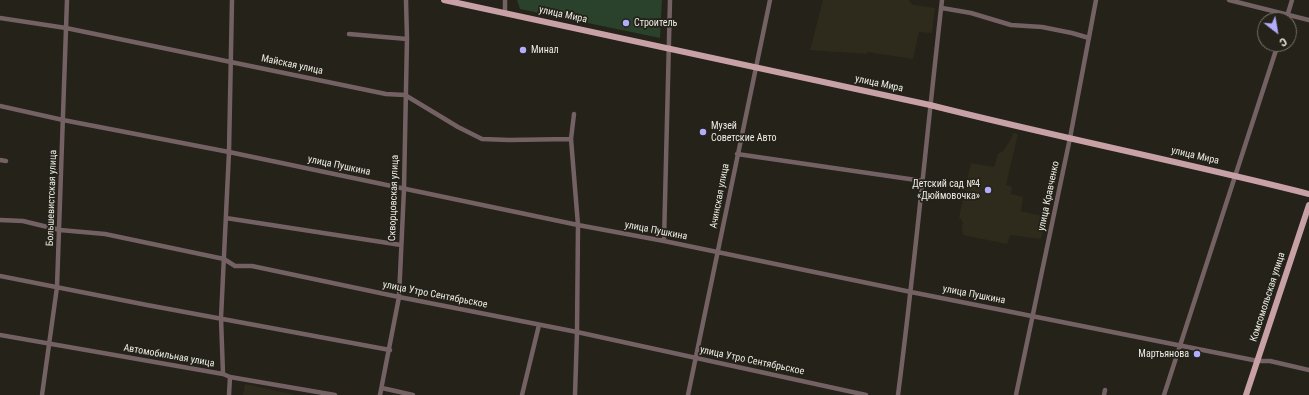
<!DOCTYPE html>
<meta charset="utf-8">
<style>
body{margin:0}
#map{position:relative;width:1309px;height:395px;overflow:hidden;background:#242219;font-family:"Roboto Condensed",sans-serif}
canvas{display:block}
.north{position:absolute;left:1257px;top:12px;width:40px;height:40px;box-sizing:border-box;background:#242219;border:1px solid #74726b;border-radius:50%;rotate:149deg;font-size:11px;font-weight:700;line-height:16px;text-align:center;color:#ecebe5}
.north::after{content:'';display:block;margin:auto;width:14px;height:18px;background:#b2adfa;clip-path:polygon(50% 0,100% 100%,50% 72%,0 100%)}
</style>
<div id="map">
<canvas width="1309" height="395"></canvas>
<div class="north">С</div>
</div>
<script>
const g = document.querySelector('canvas').getContext('2d');
g.lineJoin = 'round';
function fill(path, color) {
  g.fillStyle = color;
  g.fill(path, 'evenodd');
}
function trace(path, color, width, dash) {
  g.strokeStyle = color;
  g.lineWidth = width;
  g.lineCap = dash ? 'butt' : 'round';
  g.setLineDash(dash || []);
  g.stroke(path);
}
function drawText(font, color, halo, rows, align = 'center') {
  g.font = font + ' "Roboto Condensed",sans-serif';
  g.lineWidth = 3.5;
  g.setLineDash([]);
  g.textBaseline = 'middle';
  g.strokeStyle = halo;
  g.fillStyle = color;
  for (const [text, x, y, turn = 0] of rows) {
    g.save();
    g.translate(x, y);
    g.rotate((+turn || 0) * Math.PI / 180);
    g.textAlign = isNaN(turn) ? turn : align;
    if (halo) g.strokeText(text, 0, 0);
    g.fillText(text, 0, 0);
    g.restore();
  }
}
const built = new Path2D(`
 M823,0H908L913,5L935,8L932,33L919,32L913,59L867,52V54L810,50Z
 M1013,133L1018,134L1006,185L1012,187L1011,194L1023,197L1021,211L1046,217L1041,239L1010,235L1007,244L963,235L962,228L963,222L959,217L971,163L994,167L998,154L1003,151L1011,139Z
 M245,384L296,395H243Z`);
const green = new Path2D(`
 M517,0H662L660,38L520,9Z`);
const minor = new Path2D(`
 M1229,0L1309,20
 M942,8L971,13L1011,25L1042,27L1072,33L1089,38
 M505,13V0
 M0,18L66,28L386,94L405,95L458,127L482,139L509,140L571,139
 M1286,20L1292,0
 M349,34L407,39
 M0,106L63,120L229,152L578,225L664,241L911,292L1258,361H1270L1309,370
 M574,114L571,139L578,225L577,332L575,395
 M737,154L923,181
 M0,160L6,161
 M226,218L401,245
 M0,220L23,221L60,230L105,234L224,259L235,266H252L399,297L577,332L866,395
 M664,241L670,0
 M0,276L147,305L390,350
 M0,335L223,374L230,377L335,395
 M223,374L221,318L229,152L232,0
 M382,388L413,395
 M42,395L57,287L67,0
 M229,395L230,377
 M380,395L399,297L404,189L407,39L406,0
 M522,395L539,325
 M688,395L770,0
 M898,395C915,264 927,132 942,0
 M1016,395L1070,138L1096,0
 M1104,395L1105,390
 M1164,395L1278,44`);
const major = new Path2D(`
 M444,0L930,105C1056,137 1183,162 1309,194
 M1246,395L1309,205`);
const markers = [
 [626,23,4,"#b2adfa"],
 [523,50,4,"#b2adfa"],
 [703,132,4,"#b2adfa"],
 [988,190,4,"#b2adfa"],
 [1197,354,4,"#b2adfa"]
];
const streetNames = [
 ["улица Мира",563,15,12],
 ["Майская улица",292,65,12],
 ["улица Мира",879,84,12],
 ["улица Мира",1195,156,13],
 ["улица Пушкина",339,166,12],
 ["Ачинская улица",720,196,-79],
 ["улица Кравченко",1049,196,-78],
 ["Большевистская улица",52,198,-88],
 ["Скворцовская улица",394,198,-88],
 ["улица Пушкина",656,231,11],
 ["улица Утро Сентябрьское",435,295,11],
 ["улица Пушкина",974,295,11],
 ["Комсомольская улица",1268,297,-72],
 ["Автомобильная улица",169,356,10],
 ["улица Утро Сентябрьское",752,361,12]
];
const poiNames = [
 ["Строитель",634,23],
 ["Минал",531,50],
 ["Музей",711,126],
 ["Советские Авто",711,138],
 ["Детский сад №4",980,184,"right"],
 ["«Дюймовочка»",980,196,"right"],
 ["Мартьянова",1189,354,"right"]
];
fill(built, '#2e2b1c');
fill(green, '#2a412b');
trace(minor, '#746164', 4.5);
trace(major, '#c8a1a6', 6);
for (const [x, y, r, color] of markers) {
  const dot = new Path2D();
  dot.arc(x, y, r, 0, 2 * Math.PI);
  g.fillStyle = color;
  g.fill(dot);
  trace(dot, '#242219', 1.5);
}
drawText('10px', '#ecebe5', '#242219', streetNames);
drawText('10px', '#ecebe5', '#242219', poiNames, 'left');
</script>
